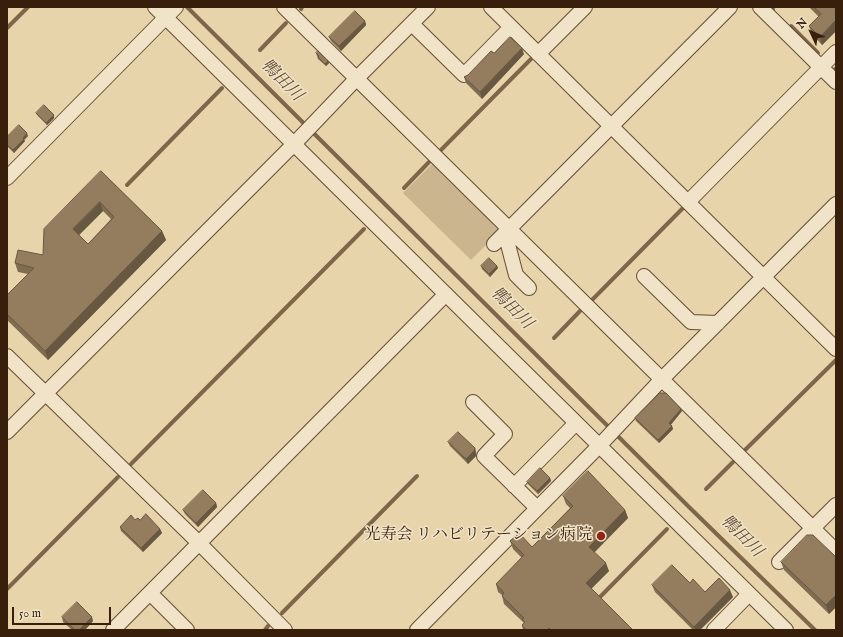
<!DOCTYPE html>
<meta charset="utf-8">
<style>
body{margin:0}
#map{position:relative;width:843px;height:637px;overflow:hidden;background:#e8d4aa;font-family:"IM FELL English",serif}
canvas{display:block}
.frame{position:absolute;inset:0;border:8px solid #381f0c;pointer-events:none}
.north{position:absolute;left:791px;top:12px;width:40px;height:40px;-webkit-text-stroke:3px #f0e3c8;paint-order:stroke;rotate:314deg;font-size:11px;font-weight:700;line-height:16px;text-align:center;color:#381f0c}
.north::after{content:'';display:block;margin:auto;width:14px;height:18px;background:#381f0c;clip-path:polygon(50% 0,100% 100%,50% 72%,0 100%)}
.scale{position:absolute;left:12px;top:607px;width:99px;height:18px;box-sizing:border-box;border:2px solid #381f0c;border-top:0;padding-left:5px;font-size:12px;line-height:14px;white-space:nowrap;color:#381f0c;-webkit-text-stroke:3px #f0e3c8;paint-order:stroke}
</style>
<div id="map">
<canvas width="843" height="637"></canvas>
<div class="frame"></div>
<div class="north">N</div>
<div class="scale">50 m</div>
</div>
<script>
const g = document.querySelector('canvas').getContext('2d');
g.lineJoin = 'round';
function fill(path, color) {
  g.fillStyle = color;
  g.fill(path, 'evenodd');
}
function trace(path, color, width, dash) {
  g.strokeStyle = color;
  g.lineWidth = width;
  g.lineCap = dash ? 'butt' : 'round';
  g.setLineDash(dash || []);
  g.stroke(path);
}
function drawText(font, color, halo, rows, align = 'center') {
  g.font = font + ' "IM FELL English","Noto Serif JP",serif';
  g.lineWidth = 3;
  g.setLineDash([]);
  g.textBaseline = 'middle';
  g.strokeStyle = halo;
  g.fillStyle = color;
  for (const [text, x, y, turn = 0] of rows) {
    g.save();
    g.translate(x, y);
    g.rotate((+turn || 0) * Math.PI / 180);
    g.textAlign = isNaN(turn) ? turn : align;
    if (halo) g.strokeText(text, 0, 0);
    g.fillText(text, 0, 0);
    g.restore();
  }
}
const green = new Path2D(`
 M434,162L499,226L500,231L471,260L403,193Z`);
const stream = new Path2D(`
 M187,7L689,507L815,630
 M771,7L773,9
 M301,9L302,7
 M791,26L818,53
 M7,28L28,7
 M260,50L286,23
 M835,69L836,71
 M440,151L531,59
 M127,185L222,88
 M404,188L429,162
 M592,300L683,208
 M554,338L580,311
 M744,451L836,360
 M131,464L364,229
 M706,489L733,462
 M7,589L118,477
 M598,599L667,529
 M282,613L417,476
 M265,630L268,626`);
const minor = new Path2D(`
 M155,7L786,630
 M284,7L836,551
 M491,7L836,349
 M760,7L836,82
 M412,24L464,75L511,27
 M538,54L585,7
 M7,178L176,7
 M688,202L836,52
 M505,233L516,275L529,288
 M494,244L730,7
 M644,276L691,322L718,323
 M7,356L199,543L285,630
 M473,402L505,434L484,456L537,508
 M7,432L294,144L357,78L428,7
 M514,486L576,423
 M779,562L836,505
 M150,593L187,630
 M113,630L446,294
 M417,630L600,445L662,379L836,204
 M714,630L749,594`);
const wall = new Path2D(`
 M809,7H836V31L822,45L812,34L809,26L819,17Z
 M365,21L366,25L341,51L331,41L329,37Z
 M316,53L328,61L329,63L326,66L318,59Z
 M494,53L524,54L482,99L466,83L464,77L468,75Z
 M36,113L54,118L47,125L37,115Z
 M28,136L24,140L25,141L14,153L7,146V137Z
 M101,171L162,231L166,240L48,360L7,320V295L28,274L18,272L15,263L43,255ZM103,211L111,219L88,244L79,235Z
 M481,266H497L498,268L490,277L482,269Z
 M681,409L682,411L670,425L672,426L673,429L659,443L636,421L635,418Z
 M448,442L475,448L476,453V456L468,464L450,446Z
 M550,478L551,481L538,494L528,484L527,482Z
 M563,496L625,510L628,518L594,552L609,571L591,589L633,630H523L522,625L524,623L523,622L504,604L502,596V595L498,592L496,584L522,558L513,549L510,541L532,547L570,508L566,504Z
 M216,503L217,507L198,527L185,514L183,510Z
 M135,520H140L160,529L162,533L143,552L121,531L120,527Z
 M836,557V607L829,614L784,570L781,562Z
 M690,583L705,592L733,597L700,630H693L655,592L652,585Z
 M62,617L93,621L85,630H72L63,622Z`);
const shadedWall = new Path2D(`
 M836,20V31L822,45L820,37Z
 M365,21L366,25L341,51L339,46Z
 M522,48L524,54L482,99L480,92Z
 M328,61L329,63L326,66L325,64Z
 M54,115V118L47,125L46,123Z
 M27,133L28,136L24,140L25,141L14,153L13,150Z
 M100,202L103,211L76,238L73,229Z
 M162,231L166,240L48,360L45,351Z
 M497,266L498,268L490,277L489,274Z
 M681,409L682,411L670,426L669,423Z
 M672,426L673,429L659,443L658,440Z
 M475,448L476,453V456L468,464L466,459Z
 M550,478L551,481L538,494L537,491Z
 M216,503L217,507L198,527L196,523Z
 M625,510L628,518L592,555L589,547Z
 M160,529L162,533L143,552L141,548Z
 M606,563L609,571L589,591L586,583Z
 M730,590L733,597L700,630H696L694,627Z
 M836,595V607L829,614L826,605Z
 M92,617L93,621L85,630H79Z`);
const building = new Path2D(`
 M814,7H836V20L820,37L809,26L821,14Z
 M355,11L365,21L339,46L329,37Z
 M510,37L522,48L480,92L464,77L468,75L491,51L494,53Z
 M318,51L328,61L325,64L318,57L319,56L316,53Z
 M44,105L54,115L46,123L36,113Z
 M19,125L27,133L23,138L24,139L13,150L7,145V137Z
 M101,171L162,231L45,351L7,314V295L34,268L15,263L18,250L43,255L44,229ZM100,202L114,217L88,244L73,229Z
 M489,258L497,266L489,274L481,266Z
 M660,393H666L681,409L669,423L672,426L658,440L635,418Z
 M458,432L475,448L474,451L466,459L448,442Z
 M540,468L550,478L537,491L527,482Z
 M588,471L625,510L589,547L606,563L586,583L633,630H551L549,628L547,630H526L522,625L525,622L522,619L524,618L502,596L504,593L496,584L524,555L510,541L519,533L532,547L573,506L563,496Z
 M203,490L216,503L196,523L183,510Z
 M146,514L160,529L141,548L120,527L131,515L135,520L138,518L140,520Z
 M807,535H813L836,557V595L826,605L781,562Z
 M672,565L690,583L693,579L705,592L719,578L730,590L694,627L652,585Z
 M77,602L92,617L79,630H75L62,617Z`);
const markers = [
 [601,536,5,"#8f2418"]
];
const poiNames = [
 ["光寿会 リハビリテーション病院",592,536]
];
const waterNames = [
 ["鴨田川",281,81,45],
 ["鴨田川",511,309,45],
 ["鴨田川",741,537,45]
];
fill(green, '#cab58f');
trace(stream, '#7e664a', 4);
trace(minor, '#644c34', 16);
trace(minor, '#f0e3c8', 14);
fill(wall, '#7f6c51');
fill(shadedWall, '#685842');
fill(building, '#947d5e');
trace(building, '#685842', 1);
for (const [x, y, r, color] of markers) {
  const dot = new Path2D();
  dot.arc(x, y, r, 0, 2 * Math.PI);
  g.fillStyle = color;
  g.fill(dot);
  trace(dot, '#f0e3c8', 1.5);
}
drawText('16px', '#381f0c', '#f0e3c8', poiNames, 'right');
drawText('italic 17px', '#614930', '#f0e3c8', waterNames);
</script>
